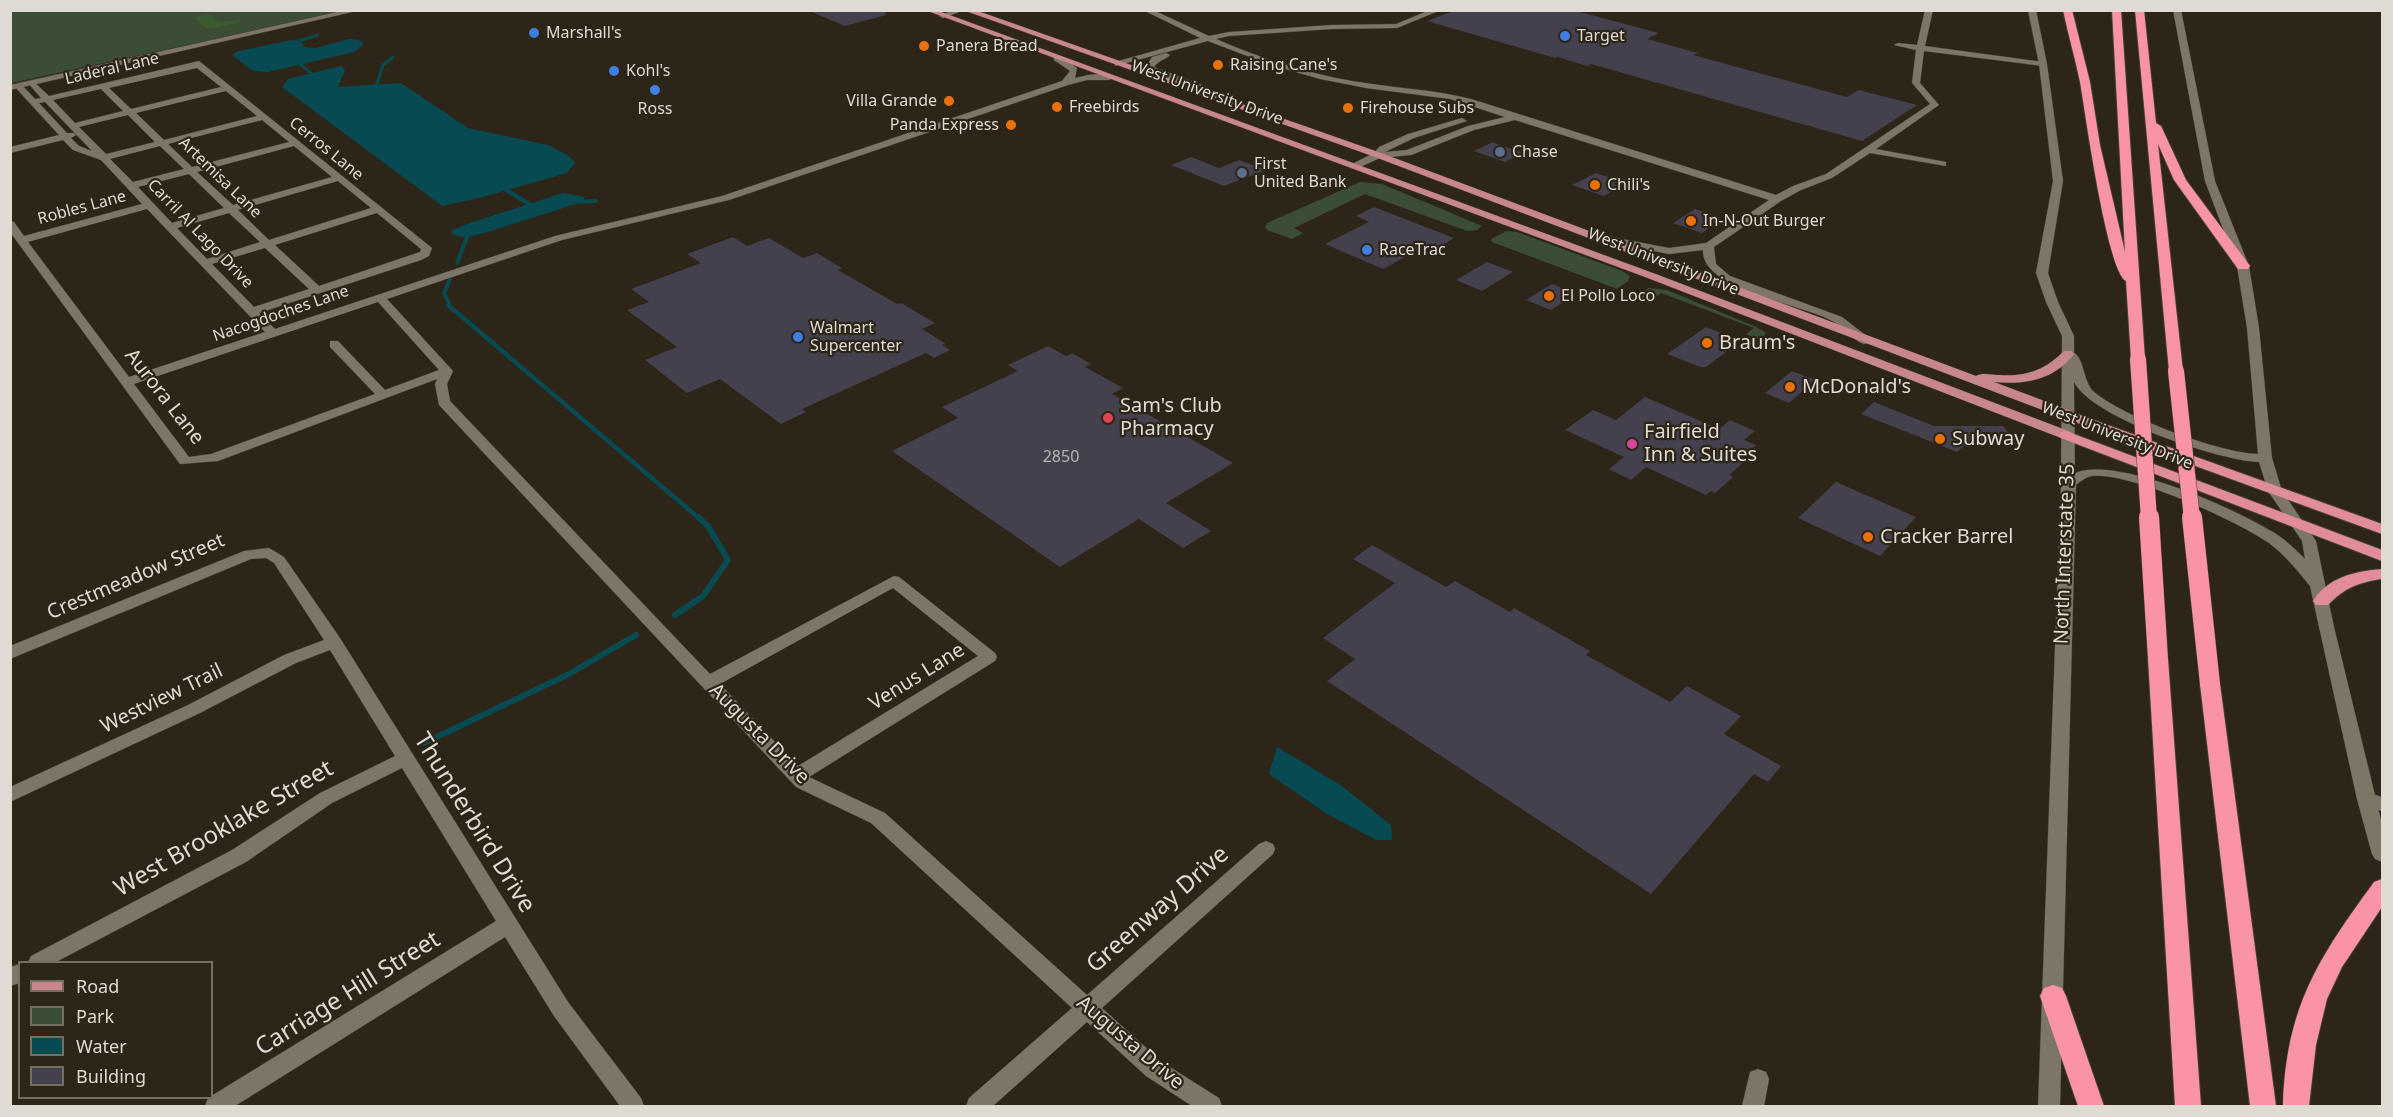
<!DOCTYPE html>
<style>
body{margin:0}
#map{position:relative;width:2393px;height:1117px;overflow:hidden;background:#2c2518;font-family:"Noto Sans",sans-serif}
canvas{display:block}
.frame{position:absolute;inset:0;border:12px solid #dfdbd3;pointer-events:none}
.legend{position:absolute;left:18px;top:961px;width:195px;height:138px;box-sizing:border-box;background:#2c2518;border:2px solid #746e63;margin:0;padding:8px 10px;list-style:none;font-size:18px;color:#dfdbd3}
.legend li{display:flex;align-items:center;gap:12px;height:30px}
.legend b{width:30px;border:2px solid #746e63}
</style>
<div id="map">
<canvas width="2393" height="1117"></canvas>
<div class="frame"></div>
<ul class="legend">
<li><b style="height:8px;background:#c7878c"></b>Road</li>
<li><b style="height:16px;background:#3b4d34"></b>Park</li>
<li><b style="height:16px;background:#084a51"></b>Water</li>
<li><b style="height:16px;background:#44404e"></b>Building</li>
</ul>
</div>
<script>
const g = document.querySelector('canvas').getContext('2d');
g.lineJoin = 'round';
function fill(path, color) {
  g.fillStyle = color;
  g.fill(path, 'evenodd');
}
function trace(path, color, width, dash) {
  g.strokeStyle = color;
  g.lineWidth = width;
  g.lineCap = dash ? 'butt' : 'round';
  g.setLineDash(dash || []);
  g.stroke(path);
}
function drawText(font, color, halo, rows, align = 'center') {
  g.font = font + ' "Noto Sans",sans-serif';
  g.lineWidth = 4.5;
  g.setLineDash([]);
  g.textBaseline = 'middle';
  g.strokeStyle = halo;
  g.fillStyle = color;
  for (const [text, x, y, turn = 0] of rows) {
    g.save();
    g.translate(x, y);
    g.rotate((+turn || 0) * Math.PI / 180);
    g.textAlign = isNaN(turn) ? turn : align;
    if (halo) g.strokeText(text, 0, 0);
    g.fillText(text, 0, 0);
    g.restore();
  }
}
const green = new Path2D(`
 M11,11H344L11,83Z
 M1360,182L1382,184L1482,226L1477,230L1467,231L1365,194L1294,228L1303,233L1292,239L1267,230L1265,227L1267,223Z
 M1507,231L1517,232L1622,271L1630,276L1628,281L1617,289L1492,242L1491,239Z
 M1648,288L1667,290L1754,326L1765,332V335L1756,339L1746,334L1754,328L1661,293L1648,303L1634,298Z`);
const forest = new Path2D(`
 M206,14L212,15L213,19L220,22L246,20L211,29L206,28L195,18Z`);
const water = new Path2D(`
 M349,39L359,40L364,44L354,52L268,72L253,71L232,55L238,51L292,40L303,43V47L316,48Z
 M341,66L345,70L338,87L401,83L468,128L548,145L569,156L575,163L567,173L483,197L442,206L282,87L288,79Z
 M563,193L585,197L582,202L478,235L462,237L452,234L451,231L467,224Z
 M1277,747L1342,786L1391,825L1392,840H1376L1327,814L1269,774Z`);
const streamFar3 = new Path2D(`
 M295,42L318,35
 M296,61L311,73L312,80
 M372,88L376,87L383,65L393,57`);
const streamFar2 = new Path2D(`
 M503,188L534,207
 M577,202L596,201
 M457,263L467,237L472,233
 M450,306L444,293L450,279`);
const streamFar1 = new Path2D(`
 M448,305L700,519`);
const stream = new Path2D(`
 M675,615L703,596L728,560L708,526L698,517
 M424,743L569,674L636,635`);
const building = new Path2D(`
 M807,10H885L886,15L845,26Z
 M1456,10H1572L1659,33L1647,39L1698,53L1693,55L1847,97L1859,90L1917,105L1862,141L1591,64L1587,66L1558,57L1555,58L1427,21Z
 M1493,142L1497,144L1524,153L1505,162L1474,151Z
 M1191,157L1219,168L1239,160L1266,170L1224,186L1171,165Z
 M1596,173L1614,179L1612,181L1617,182L1613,184L1621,186L1604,196L1572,185Z
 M1374,207L1454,238L1436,249L1427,245L1383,269L1325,244L1369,222L1356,216Z
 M1695,209L1717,216L1712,219L1719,221L1702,233L1673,223Z
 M733,237L747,246L769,238L803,258L817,253L842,268L838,270L897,304L901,303L935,323L922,329L946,344L942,345L950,350L934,358L926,353L802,409L806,412L781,424L720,379L687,393L645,360L677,347L627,310L649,302L631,289L701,263L687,254Z
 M1487,262L1513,272L1482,291L1456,280Z
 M1552,284L1572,292L1560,300L1564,302L1551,310L1526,300Z
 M1706,327L1738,339L1726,348L1730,349L1706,367H1700L1667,354Z
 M1048,346L1066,356L1072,353L1091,364L1085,367L1123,388L1112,394L1233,463L1166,503L1211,531L1183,548L1139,519L1060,567L892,451L958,418L942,407L1018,371L1008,365Z
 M1792,371L1815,380L1789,403L1765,393Z
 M1645,397L1719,429L1730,420L1755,431L1744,440L1756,445L1750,451L1754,453L1729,475L1733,477L1715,493L1711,491L1706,495L1646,467L1631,480L1609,469L1624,457L1565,430L1593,410L1616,420Z
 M1874,402L1934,426H2003L2018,444H1966L1957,452L1861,414Z
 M1836,482L1843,485L1916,517L1880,556L1798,518Z
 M1372,545L1446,587L1455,581L1510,612L1514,608L1590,651L1586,655L1670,702L1687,686L1741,716L1724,734L1781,766L1768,782L1754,774L1651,894L1327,681L1355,659L1323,638L1395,583L1353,559Z`);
const minor = new Path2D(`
 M1143,10H1153L1209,36L1229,32L1332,25L1396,24L1430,10H1441L1397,28L1332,29L1229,36L1216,39C1260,58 1306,73 1352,81C1392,88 1432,89 1471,99L1776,195L1793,186L1826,174L1930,104L1912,83L1916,50L1894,45L1898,43L1917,45L1925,10H1933L1925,46L2043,62L2047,64L2043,66L1924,51L1920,83L1939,105L1876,149L1946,162V166L1870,153L1832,178L1801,190L1781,201L1714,247L1716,264L1730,276L1842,317L1868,337V343L1864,344C1852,340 1845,328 1834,322C1805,304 1701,291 1703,250L1669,254L1607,242L1602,239L1607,236L1669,248L1706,243L1769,200L1515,120L1474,130L1411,155L1380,158L1358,168H1352V164L1374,153L1379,147L1408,134L1462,118L1467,121L1414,138L1385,152L1407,150L1468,126L1505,117L1450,99L1366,88L1320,79L1268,64L1208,41L1115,66V62L1200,38Z
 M1166,53L1170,55C1165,60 1159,60 1154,67L1205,86L1235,102V106H1229L1199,90L1146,70L1145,68L1152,57Z
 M1054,56H1060L1077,68L1075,78C1087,75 1103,71 1113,77L1109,80H1087L1068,85L729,200L562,240L387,299L453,371L447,384L450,401L710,674L894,576L899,577L995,653L997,657L995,661L809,777L885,813L1087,995L1259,844L1266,841L1273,844L1275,849L1273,854L1102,1008L1162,1062L1219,1098L1222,1106H1192L1146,1076L1087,1022L993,1106H966L969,1098L1072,1008L871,823L796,787L439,405L435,384L437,379L218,461L180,464L10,232V221L14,222L24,236L142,204L101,160L73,150L63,140L10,153V147L59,135L14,86L21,84L35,99L41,98L28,83L32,80L49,96L199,61L432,248L429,256L421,260L259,313L275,329L555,236L722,196L1062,81L1070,71L1054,60ZM197,68L221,87L131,109L109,88ZM101,89L123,111L75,123L53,100ZM226,91L257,116L164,140L136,113ZM45,102L92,151L79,146L71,138L76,135L74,133H67L39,103ZM128,115L155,142L106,154L79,127ZM262,120L289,142L192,167L168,144ZM160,146L184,169L133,182L110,159ZM294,146L332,177L233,205L197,172ZM189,174L224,208L172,223L138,187ZM338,181L371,208L269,240L238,210ZM147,209L265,332L129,377L28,242ZM229,213L260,242L207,259L177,228ZM377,213L421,249L420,252L319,286L275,245ZM265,248L309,289L254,307L212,264ZM378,302L439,370L385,390L338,341H330V347L375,394L211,454L189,457L134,384ZM893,588L978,656L798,766L720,684Z
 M269,548L284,557L340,638L568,1002L641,1098L644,1106H620L554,1016L505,937L235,1106H205L208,1098L496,921L402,768L332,803L246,862L56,962H28L31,956L232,850L320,793L395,756L330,650L296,663L200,713L10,802V787L188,705L284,655L324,640L274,563L266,558L251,559L10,659V646L244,551Z
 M2366,792L2382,797V811L2360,804L2357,799L2360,794Z
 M20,964V983L10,986V967Z
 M1758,1069L1766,1072L1769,1079L1764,1106H1742L1750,1072Z`);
const tertiary = new Path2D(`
 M953,10H965L943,18L939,16Z
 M977,10H984L980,13Z`);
const secondary = new Path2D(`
 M346,10H361L10,90V85Z
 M2028,10H2036L2047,64L2063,181L2048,273L2058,302L2074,336V353C2084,357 2083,382 2094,392C2124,417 2219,453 2258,454L2247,328L2237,266L2205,181L2173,10H2181L2215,181L2249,266L2259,328L2272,458L2282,491L2316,541L2334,627L2382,824V862L2375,859L2372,854L2357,799L2310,586C2297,570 2285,555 2269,543C2238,521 2128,471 2092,476C2086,477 2081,481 2076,485L2060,1106H2038L2061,485L2062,336L2046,302L2036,273L2053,181L2039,64ZM2074,382C2092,418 2220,461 2259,462L2268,491L2302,541L2305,559C2295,549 2285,539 2273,532C2236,509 2116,455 2075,473Z`);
const primary = new Path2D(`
 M925,10H936L1653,273L2071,432L2073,435L2066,439L2061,438L1645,277Z
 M963,10H975L1381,153L1976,376C1983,372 1991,375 1999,375C2026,377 2045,370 2064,351H2072L2074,354C2054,380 2025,385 1994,382L2071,411L2073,414L2071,417H2061L1375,157Z`);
const trunk = new Path2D(`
 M2066,410L2382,524V534L2061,417L2059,414Z
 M2066,431L2382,550V561L2061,438L2059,435L2061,432Z
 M2382,569V579C2360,582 2344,588 2328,605H2316L2313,601C2328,577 2356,571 2382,569Z`);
const motorway = new Path2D(`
 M2063,10H2072L2090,82L2100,145L2125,252L2112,10H2121L2145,359L2138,363L2131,359L2126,281C2107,271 2085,111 2080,82C2075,58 2068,34 2063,10Z
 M2135,10H2144L2156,123L2161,126L2186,180L2250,266L2248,269H2238L2174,180L2158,144L2183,371L2176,375L2169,371Z
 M2158,652L2165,654L2168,659L2201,1106H2175L2148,659L2151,654Z
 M2210,677L2217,679L2220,684L2276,1106H2250L2200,684L2203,679Z
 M2382,879V907L2342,967L2327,999L2316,1045L2309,1106H2283C2286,1007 2318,959 2374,882Z
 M2053,985L2062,988L2066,996L2104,1106H2078L2040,996L2044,988Z`);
const motorwayBridgeFar1 = new Path2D(`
 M2138,359L2149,519
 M2176,371L2192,519`);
const motorwayBridge = new Path2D(`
 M2149,517L2158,659
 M2192,517L2210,684`);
const markers = [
 [534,33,6,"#3f7fe0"],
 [1565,36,6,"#3f7fe0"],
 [924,46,6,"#e8710a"],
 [1218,65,6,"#e8710a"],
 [614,71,6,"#3f7fe0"],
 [655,90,6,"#3f7fe0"],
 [949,101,6,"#e8710a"],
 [1057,107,6,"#e8710a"],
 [1348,108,6,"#e8710a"],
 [1011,125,6,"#e8710a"],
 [1500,152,6,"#5c6f8a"],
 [1242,173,6,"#5c6f8a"],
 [1595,185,6,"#e8710a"],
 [1691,221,6,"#e8710a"],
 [1367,250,6,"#3f7fe0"],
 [1549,296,6,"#e8710a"],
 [798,337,6,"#3f7fe0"],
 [1707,343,6,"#e8710a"],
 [1790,387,6,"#e8710a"],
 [1108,418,6,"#e0444e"],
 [1940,439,6,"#e8710a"],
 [1632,444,6,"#d1479c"],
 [1868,537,6,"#e8710a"]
];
const farPoinames = [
 ["Marshall's",546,33],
 ["Target",1577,36],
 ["Panera Bread",936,46],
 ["Raising Cane's",1230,65],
 ["Kohl's",626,71],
 ["Villa Grande",937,101,"right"],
 ["Freebirds",1069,107],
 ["Firehouse Subs",1360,108],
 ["Ross",655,109,"center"],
 ["Panda Express",999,125,"right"],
 ["Chase",1512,152],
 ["First",1254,164],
 ["United Bank",1254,182],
 ["Chili's",1607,185],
 ["In-N-Out Burger",1703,221],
 ["RaceTrac",1379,250],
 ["El Pollo Loco",1561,296],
 ["Walmart",810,328],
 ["Supercenter",810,346]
];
const farStreetnames = [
 ["Laderal Lane",112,69,-13],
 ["West University Drive",1207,93,20],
 ["Cerros Lane",326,149,39],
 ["Artemisa Lane",220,178,44],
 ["Robles Lane",82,208,-15],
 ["Carril Al Lago Drive",200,234,46],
 ["West University Drive",1663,262,21],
 ["Nacogdoches Lane",281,314,-19],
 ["West University Drive",2117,436,21]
];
const numberNames = [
 ["2850",1061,457]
];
const poiNames = [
 ["Braum's",1719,343],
 ["McDonald's",1802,387],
 ["Sam's Club",1120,406],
 ["Pharmacy",1120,429],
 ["Fairfield",1644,432],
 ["Inn & Suites",1644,455],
 ["Subway",1952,439],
 ["Cracker Barrel",1880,537]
];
const streetNames = [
 ["Aurora Lane",164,397,52],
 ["North Interstate 35",2065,554,-88],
 ["Crestmeadow Street",136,577,-23],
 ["Venus Lane",917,677,-32],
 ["Westview Trail",162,699,-26],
 ["Augusta Drive",759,734,45],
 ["Augusta Drive",1130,1043,40]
];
const nearStreetnames = [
 ["Thunderbird Drive",474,823,58],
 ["West Brooklake Street",224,829,-30],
 ["Greenway Drive",1158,910,-41],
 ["Carriage Hill Street",348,994,-32]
];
fill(green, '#3b4d34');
fill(forest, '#3d5b30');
fill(water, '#084a51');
trace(streamFar3, '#084a51', 3);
trace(streamFar2, '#084a51', 4);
trace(streamFar1, '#084a51', 4.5);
trace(stream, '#084a51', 6);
fill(building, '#44404e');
trace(minor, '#453f36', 1);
trace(tertiary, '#453f36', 1);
trace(secondary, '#453f36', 1);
trace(primary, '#453f36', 1);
trace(trunk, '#453f36', 2);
trace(motorway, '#453f36', 2);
fill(minor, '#7d7566');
fill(tertiary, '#7d7566');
fill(secondary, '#7d7566');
fill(primary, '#c7878c');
fill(trunk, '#e08d99');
fill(motorway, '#f993a6');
trace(motorwayBridgeFar1, '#453f36', 17, []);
trace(motorwayBridge, '#453f36', 21, []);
trace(motorwayBridgeFar1, '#f993a6', 16);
trace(motorwayBridge, '#f993a6', 20);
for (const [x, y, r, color] of markers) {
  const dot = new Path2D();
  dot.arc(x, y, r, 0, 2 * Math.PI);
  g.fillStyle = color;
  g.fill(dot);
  trace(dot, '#2c2518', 2);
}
drawText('16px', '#dfdbd3', '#2c2518', farPoinames, 'left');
drawText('16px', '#dfdbd3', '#2c2518', farStreetnames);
drawText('16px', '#b8b4b2', null, numberNames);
drawText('20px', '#dfdbd3', '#2c2518', poiNames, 'left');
drawText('20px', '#dfdbd3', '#2c2518', streetNames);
drawText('24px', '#dfdbd3', '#2c2518', nearStreetnames);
</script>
